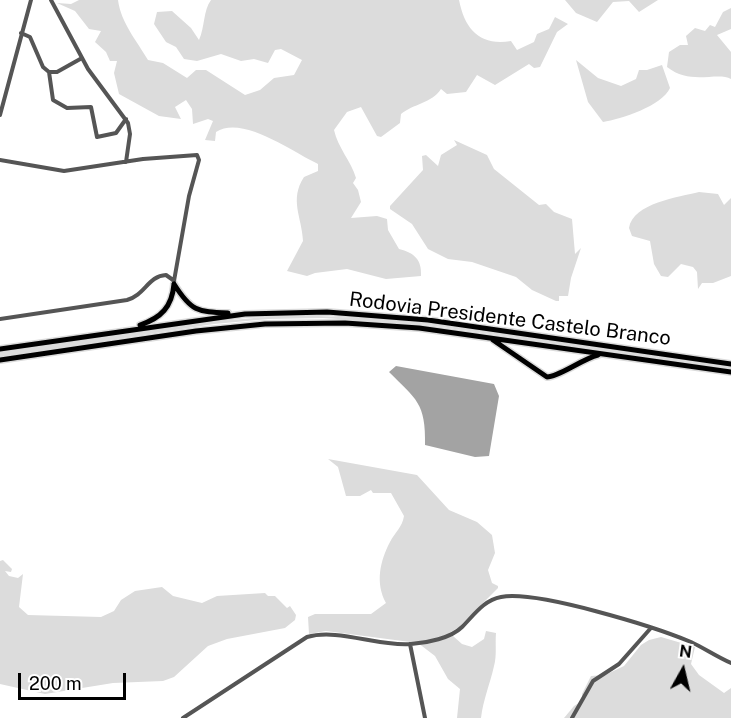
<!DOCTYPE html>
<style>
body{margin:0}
#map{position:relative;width:731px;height:718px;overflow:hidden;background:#fff;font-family:"Public Sans",sans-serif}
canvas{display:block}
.north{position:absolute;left:653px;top:640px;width:60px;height:60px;-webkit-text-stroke:4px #fff;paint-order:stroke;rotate:8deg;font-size:16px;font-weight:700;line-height:24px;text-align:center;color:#000}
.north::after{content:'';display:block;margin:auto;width:21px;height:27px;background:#000;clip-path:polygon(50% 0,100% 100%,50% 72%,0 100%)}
.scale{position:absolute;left:18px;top:673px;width:108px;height:27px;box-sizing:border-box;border:3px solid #000;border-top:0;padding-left:8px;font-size:18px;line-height:21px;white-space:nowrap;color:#000;-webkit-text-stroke:4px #fff;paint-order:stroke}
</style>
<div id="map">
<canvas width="731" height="718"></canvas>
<div class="north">N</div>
<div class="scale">200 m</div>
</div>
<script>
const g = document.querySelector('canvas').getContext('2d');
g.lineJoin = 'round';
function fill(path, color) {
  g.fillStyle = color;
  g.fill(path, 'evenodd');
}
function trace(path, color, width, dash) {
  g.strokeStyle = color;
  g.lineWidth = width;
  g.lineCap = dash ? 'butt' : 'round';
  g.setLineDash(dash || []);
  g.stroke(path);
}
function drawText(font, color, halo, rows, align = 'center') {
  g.font = font + ' "Public Sans",sans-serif';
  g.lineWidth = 4.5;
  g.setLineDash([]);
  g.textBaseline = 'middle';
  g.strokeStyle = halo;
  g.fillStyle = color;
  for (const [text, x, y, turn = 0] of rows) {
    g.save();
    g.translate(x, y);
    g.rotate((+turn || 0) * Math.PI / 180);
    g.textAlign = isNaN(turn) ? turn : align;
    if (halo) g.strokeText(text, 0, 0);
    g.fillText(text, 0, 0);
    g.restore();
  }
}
const green = new Path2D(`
 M79,0H118C121,23 137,41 148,60L163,63L187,78L196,70H206L245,95L260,90L274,78L294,75L302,60L281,49L275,50L268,63L254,59L241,61L221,54L197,61L184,59L176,47L166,42L154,24L157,12L172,11L191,28L199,40C205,27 203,11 211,0H459C465,30 480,46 511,41L517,50L534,42L537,34L549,29L555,17L568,24L557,32L540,67L534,68L529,64L495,85L477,75L466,92L447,94L441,89C432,103 413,104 401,114L400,123L381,137L377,136L361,107L347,112L334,130C338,148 351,161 356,178L353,183L358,190L361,202L351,218L377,216L387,219L388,230L399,249C414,253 422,259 421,276L386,279L347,269L315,273L307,276L287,271L303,241C302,217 289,200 304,177L318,171V164C292,152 243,115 216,132L215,141L205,140L213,121L208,119L193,124L192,109L186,100L175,107L181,119L159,116L119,94L114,73L117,61H110L106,52L95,42L101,31L89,29L75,11L57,3L71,4Z
 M565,0H658L639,12L629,1L613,2L597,22L576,13Z
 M731,8V29L717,35L731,52V79C717,71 691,86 667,67L669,52L680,45H688L686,36L695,28L705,31L710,25L715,27L723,12Z
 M576,60L598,78L621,86L636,79L639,70H647L662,65L670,88C662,106 621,119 603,122L588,102Z
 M454,140L487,155L494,169L539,205L546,204L554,212L572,219L575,254L581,248L571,278L568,296H559V301H556L532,290L516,277L472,262L448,259L428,249L412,224L390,209V206L423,170L422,156L426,155L438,166L441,155L457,145Z
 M699,192L718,194L724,205L731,198V276L713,283H702L698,289L697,272L693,267L681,264L668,277L661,276L654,264L650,241L632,236L629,228C633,203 679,197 699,192Z
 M297,315L401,320L731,366V369L427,325L323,318L269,319L214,324L0,357V352C99,337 197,320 297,315Z
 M328,459L417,475L449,510L477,522L492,535L495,553L488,570L492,583L498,586V588L458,628L436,640L453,636L462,644L472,647L484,639L486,631L496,633C495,644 497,655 494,666C490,684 483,700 481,718H457L460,689L448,679L435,656L418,643L326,631L309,634L308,617L315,614H371L386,603C375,583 380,561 390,542C395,532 402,528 404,516L391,493H373L371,490L360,496H346L338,467Z
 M3,560L12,569L11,572L5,571L9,576L18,578L23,574L19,607L28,615L101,617L114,611L121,600L135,591L162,587L173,596L202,603L217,596L265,593L268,596H275L287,608L290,606L296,615L295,620L285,628L227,639L208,646L174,677L163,681L113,683L45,694L0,684V561Z
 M661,637L695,647L691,664L699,675L724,693L731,688V718H564L574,706L582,701V694L591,676L605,675L624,666L641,645L649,640Z`);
const water = new Path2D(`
 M396,366L494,384L499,396L489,456L475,457L425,445C426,403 416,399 389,372Z`);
const minor = new Path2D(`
 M51,0L88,69L128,123L130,134L126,162
 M21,33L30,37L43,67L49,72
 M82,58L57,72H49L53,100L67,108L91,107L97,137L116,133L126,119
 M0,115L31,0
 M0,160L64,171L143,159L197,155L199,160L189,196L174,281
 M0,319L127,300C145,295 148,276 166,275L173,280
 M410,644L425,718
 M183,718L307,637C338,628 379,647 411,644C427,643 451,638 462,627C474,615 484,600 501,597C537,590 655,627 691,642C704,648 717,657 731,663
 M572,718L593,681L619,664L650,629`);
const highway = new Path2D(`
 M174,284C191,311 197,312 228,313
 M140,325C161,318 172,307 174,284
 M493,340L547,377C559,377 582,359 598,355
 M0,349L245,314L327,312L428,320L731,364
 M0,360L196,331L265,324L345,323L419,328L731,372`);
const streetNames = [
 ["Rodovia Presidente Castelo Branco",510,319,7]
];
fill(green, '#dcdcdc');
fill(water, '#a3a3a3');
trace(highway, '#dbdbdb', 8);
trace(minor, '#555', 4);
trace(highway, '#000', 5);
drawText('20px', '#000', '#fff', streetNames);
</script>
